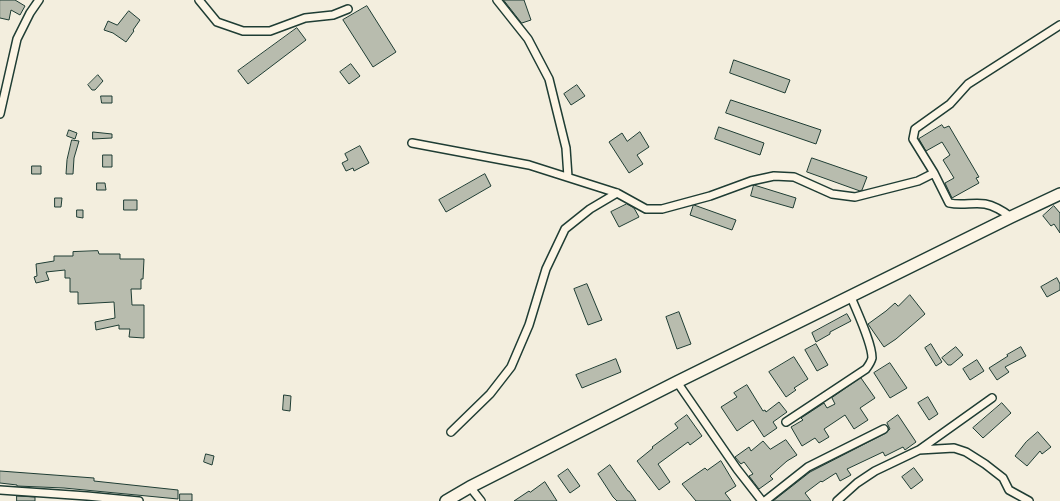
<!DOCTYPE html>
<style>
body{margin:0}
canvas{display:block;background:#f3eede}
</style>
<canvas width="1060" height="501"></canvas>
<script>
const g = document.querySelector('canvas').getContext('2d');
g.lineJoin = 'round';
function fill(path, color) {
  g.fillStyle = color;
  g.fill(path, 'evenodd');
}
function trace(path, color, width, dash) {
  g.strokeStyle = color;
  g.lineWidth = width;
  g.lineCap = dash ? 'butt' : 'round';
  g.setLineDash(dash || []);
  g.stroke(path);
}
const building = new Path2D(`
 M0,0H15L25,6L20,15L11,10L9,20L0,18Z
 M504,0H524L531,20L522,23Z
 M367,6L396,52L373,67L343,20Z
 M129,11L140,20L133,30L134,31L126,42L113,33L104,30L108,21L117,25Z
 M297,28L306,40L248,84L238,71Z
 M734,60L790,80L785,93L730,73Z
 M351,64L360,76L349,84L340,72Z
 M98,75L103,81L95,90H92L88,85Z
 M577,85L585,96L571,105L564,94Z
 M101,96H112V103H102Z
 M731,100L821,130L816,144L726,113Z
 M942,125L944,128L949,126L979,177L976,178L979,183L952,198L945,183L954,178L943,160L950,155L942,142L926,151L919,139Z
 M719,127L764,143L760,155L715,139Z
 M69,130L77,133L75,139L67,136Z
 M93,132L112,134V138L93,139Z
 M640,132L649,147L637,155L643,164L629,173L609,142L622,133L627,141Z
 M72,140L79,141L74,158L73,174H66L67,160Z
 M360,146L369,163L354,171L353,168L346,171L342,163L348,160L345,154Z
 M103,155H112V167H103Z
 M812,158L867,177L862,190L860,191L807,172Z
 M32,166H41V174H32Z
 M485,174L491,186L446,212L439,200Z
 M97,183H105L106,190H97Z
 M754,185L796,198L793,208L751,196Z
 M55,198H62L61,207H55Z
 M124,200H137V210H124Z
 M627,204L634,208L639,217L619,227L611,212Z
 M694,205L736,220L732,230L690,215L693,206Z
 M1054,206L1060,213V233L1054,224L1051,226L1043,216Z
 M77,210H83V218L77,217Z
 M98,251L99,254H120V259H144L143,279H141V289H131L132,305H144V338L129,337L130,329H119V325L96,330L95,322L115,318L114,302L78,304V292H70V278H65V270L46,272L49,280L36,283L34,277L37,276L36,264L54,261V256H73V252Z
 M1057,278L1060,284V290L1047,297L1041,287Z
 M587,284L602,320L588,325L574,289Z
 M910,295L925,314L896,339L884,347L868,324L886,311L895,303L898,306Z
 M679,312L691,344L677,349L666,317Z
 M847,314L851,321L830,332V334L816,342L812,333Z
 M816,344L828,365L817,371L805,350Z
 M931,344L942,362L936,366L925,348Z
 M956,347L963,355L951,365H948L942,358Z
 M1021,347L1026,356L1005,367L1009,372L997,380L989,368L1008,356L1007,355Z
 M794,357L808,379L794,388L796,390L786,397L769,372Z
 M616,359L621,372L582,388L576,375Z
 M977,360L984,371L970,380L963,369Z
 M890,363L907,388L890,398L874,373Z
 M861,378L875,398L860,408L868,420L854,429L845,415L824,429L829,437L819,443L815,438L802,446L791,427L803,420L801,418L824,403L827,408L835,404L832,398Z
 M747,385L763,411L765,410L766,412L779,402L787,412L773,422L777,428L764,437L753,420L737,431L721,407L737,397L734,393Z
 M284,395L291,396L290,411L283,410Z
 M928,397L938,414L929,420L918,403Z
 M1002,403L1011,413L983,438L973,428Z
 M687,415L702,436L690,445L688,442L658,464L670,482L659,490L637,461L653,448L652,447L678,428L675,424Z
 M898,415L916,442L905,450L903,447L885,456L883,452L847,469L851,475L840,481L836,473L822,482L821,481L805,493L811,501H773L810,472L886,433L890,429L887,423Z
 M1038,432L1051,447L1042,454L1040,451L1027,466L1015,456L1026,442Z
 M786,440L797,455L787,461L770,476L773,479L759,489L749,476L753,474L744,462L741,464L735,457L749,447L751,451L763,441L770,449Z
 M206,454L214,456L212,465L204,462Z
 M721,461L736,486L725,493L731,501H696L682,484L705,468L707,470Z
 M610,465L628,491H629L636,501H617L613,497L598,474Z
 M914,468L923,480L911,489L902,477Z
 M568,469L580,486L570,493L558,476Z
 M0,471L94,478V481L178,490V499L64,488L17,486V485L0,483Z
 M545,482L557,501H514L529,491L530,492Z
 M180,494H192V501H180Z
 M17,496L35,497V501H17Z`);
const minor = new Path2D(`
 M199,0L217,22L243,31H270L305,18L333,15L348,9
 M497,0L528,39L549,79L566,148L568,177
 M0,114L17,39L30,13L39,0
 M412,143L529,165L617,193L646,209H662L710,196L751,181L774,176L794,177L832,194L855,197L918,181L934,173
 M1011,217C1003,211 995,206 985,204C973,202 962,206 949,203L934,173L913,139L915,129L950,104L968,84L1060,25
 M677,382L737,469L762,501
 M786,422L866,369C869,365 871,362 872,358C872,343 857,312 851,297
 M451,432L490,394L511,367L529,325L546,269L565,229L590,209L617,193
 M919,450L954,448L966,452L985,464L1003,478L1009,490L1029,501
 M470,487L481,501
 M0,490L87,496L139,501
 M765,501L808,467L884,429
 M837,501L857,483L875,471L919,450L992,398`);
const secondary = new Path2D(`
 M446,501L470,487L677,382L1011,217L1060,194`);
fill(building, '#b8bcae');
trace(building, '#1f3d34', 1);
trace(minor, '#1f3d34', 10);
trace(secondary, '#1f3d34', 14);
trace(minor, '#fcf5e5', 7);
trace(secondary, '#fcf5e5', 11);
</script>
